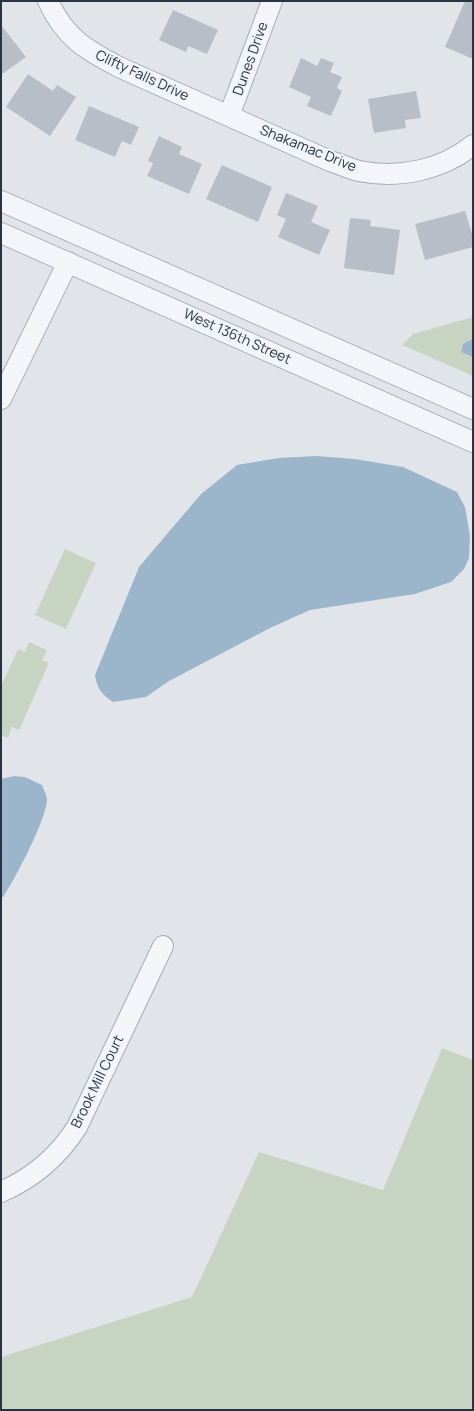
<!DOCTYPE html>
<style>
body{margin:0}
#map{position:relative;width:474px;height:1411px;overflow:hidden;background:#e1e5ea;font-family:Manrope,sans-serif}
canvas{display:block}
.frame{position:absolute;inset:0;border:2px solid #293442;pointer-events:none}
</style>
<div id="map">
<canvas width="474" height="1411"></canvas>
<div class="frame"></div>
</div>
<script>
const g = document.querySelector('canvas').getContext('2d');
g.lineJoin = 'round';
function fill(path, color) {
  g.fillStyle = color;
  g.fill(path, 'evenodd');
}
function trace(path, color, width, dash) {
  g.strokeStyle = color;
  g.lineWidth = width;
  g.lineCap = dash ? 'butt' : 'round';
  g.setLineDash(dash || []);
  g.stroke(path);
}
function drawText(font, color, halo, rows, align = 'center') {
  g.font = font + ' Manrope,sans-serif';
  g.lineWidth = 4;
  g.setLineDash([]);
  g.textBaseline = 'middle';
  g.strokeStyle = halo;
  g.fillStyle = color;
  for (const [text, x, y, turn = 0] of rows) {
    g.save();
    g.translate(x, y);
    g.rotate((+turn || 0) * Math.PI / 180);
    g.textAlign = isNaN(turn) ? turn : align;
    if (halo) g.strokeText(text, 0, 0);
    g.fillText(text, 0, 0);
    g.restore();
  }
}
const green = new Path2D(`
 M473,317V376L402,345L413,334Z
 M65,549L96,563L66,629L35,615Z
 M29,642L47,650L42,660L49,663L19,730L12,727L8,738L1,735V686L18,649L25,652Z
 M442,1048L473,1060V1410H1V1357L192,1297L259,1152L383,1190Z`);
const water = new Path2D(`
 M473,339V357L461,352L463,344Z
 M317,456L355,459L403,467L457,492L465,507L470,536L469,558L464,569L451,582L415,594L310,610L270,628L169,681L146,697L113,702C101,694 97,688 95,675L139,567L201,494L237,465L278,458Z
 M14,776L25,777L42,785C44,790 47,795 47,800C47,818 13,884 1,900V779Z`);
const building = new Path2D(`
 M465,1L473,2V59L445,47Z
 M173,10L218,30L207,54L188,46L186,52L159,40Z
 M1,25L26,57L1,75Z
 M301,58L317,66L321,58L334,63L330,72L342,77L337,88L342,91L331,116L307,106L311,97L289,87Z
 M28,74L53,91L57,85L76,97L50,136L6,107Z
 M416,91L421,118L405,120L406,128L374,133L368,99Z
 M89,106L139,127L131,145L122,141L115,157L75,140Z
 M159,136L182,147L179,154L202,164L189,194L147,176L153,163L148,161Z
 M222,165L272,187L258,222L206,199Z
 M286,193L318,206L311,222L330,230L319,255L278,237L286,219L277,215Z
 M465,211L473,237V247L425,260L415,224Z
 M350,218L371,220L370,226L400,230L394,275L344,268Z`);
const minor = new Path2D(`
 M48,1C65,38 86,50 121,68L330,161C340,164 350,169 359,171C399,179 442,170 473,145
 M229,116L272,1
 M1,201L473,409
 M1,233L473,442
 M1,399L68,262
 M1,1192C33,1178 58,1157 77,1127L163,946`);
const streetNames = [
 ["Dunes Drive",251,59,-70],
 ["Clifty Falls Drive",142,76,25],
 ["Shakamac Drive",308,149,22],
 ["West 136th Street",237,337,24],
 ["Brook Mill Court",98,1082,-64]
];
fill(green, '#c8d4c2');
fill(water, '#9bb6ca');
fill(building, '#b8bec7');
trace(minor, '#a6acb4', 22);
trace(minor, '#f3f5f8', 20);
drawText('14px', '#293442', '#f0f4f7', streetNames);
</script>
